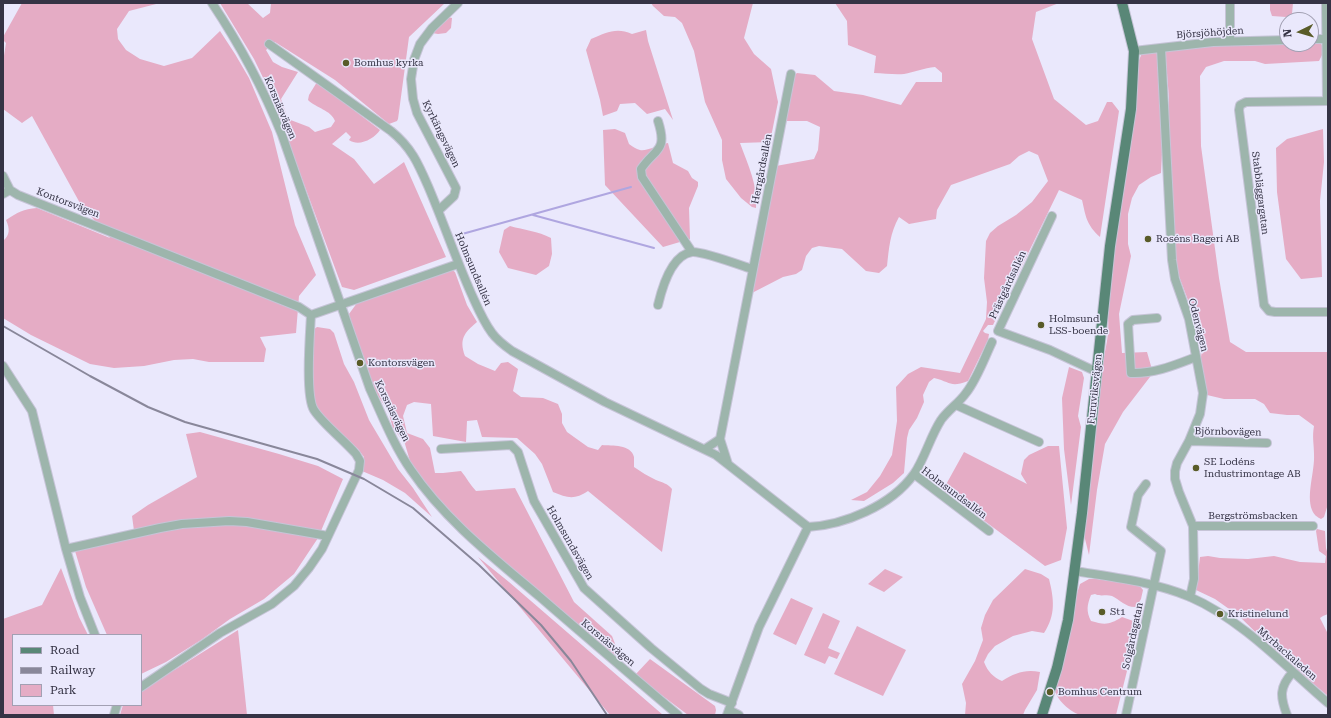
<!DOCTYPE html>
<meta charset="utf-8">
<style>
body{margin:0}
#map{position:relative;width:1331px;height:718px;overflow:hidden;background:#eae8fc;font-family:"Roboto Serif",serif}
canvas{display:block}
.frame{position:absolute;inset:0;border:4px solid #353345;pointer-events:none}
.legend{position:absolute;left:12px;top:634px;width:130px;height:72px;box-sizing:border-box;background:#eae8fc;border:1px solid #a2a0b3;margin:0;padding:5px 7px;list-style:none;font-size:12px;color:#353345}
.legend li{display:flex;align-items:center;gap:8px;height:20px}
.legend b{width:20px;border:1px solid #a2a0b3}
.north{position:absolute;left:1279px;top:12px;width:40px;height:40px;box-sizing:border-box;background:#eae8fc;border:1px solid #a2a0b3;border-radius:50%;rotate:265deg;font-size:11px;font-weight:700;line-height:16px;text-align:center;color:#353345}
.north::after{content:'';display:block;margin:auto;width:14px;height:18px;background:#595b28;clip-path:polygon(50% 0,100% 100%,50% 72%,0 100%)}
</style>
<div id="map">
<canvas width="1331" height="718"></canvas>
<div class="frame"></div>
<ul class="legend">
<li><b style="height:5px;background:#598777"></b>Road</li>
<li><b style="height:5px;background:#89879a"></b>Railway</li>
<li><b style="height:11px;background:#e5acc5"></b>Park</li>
</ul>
<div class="north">N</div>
</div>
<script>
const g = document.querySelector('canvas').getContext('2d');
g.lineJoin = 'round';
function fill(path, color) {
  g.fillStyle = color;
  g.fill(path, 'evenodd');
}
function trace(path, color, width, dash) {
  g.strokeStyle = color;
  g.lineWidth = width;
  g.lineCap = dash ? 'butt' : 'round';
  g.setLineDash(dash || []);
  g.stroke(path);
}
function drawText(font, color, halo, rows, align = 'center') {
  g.font = font + ' "Roboto Serif",serif';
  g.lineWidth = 3;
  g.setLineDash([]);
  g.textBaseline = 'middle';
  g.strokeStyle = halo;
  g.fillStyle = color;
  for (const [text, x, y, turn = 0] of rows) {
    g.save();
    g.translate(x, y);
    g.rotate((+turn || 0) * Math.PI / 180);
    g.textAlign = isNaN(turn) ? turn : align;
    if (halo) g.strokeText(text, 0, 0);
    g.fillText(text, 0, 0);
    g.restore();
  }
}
const green = new Path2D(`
 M22,3H160L129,11L117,29L118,39L126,50L140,59L164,66L192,58L220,31L235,54L249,78L272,132L295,225L316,275L299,296L296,333L260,337L266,349L264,362H209L193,359L174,360L144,366L114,368L90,364L31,335L3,318V241C10,235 10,229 6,220C18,212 23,209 37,208L110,238L81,205L32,116L22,123L3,109V62L6,43L3,40V37Z
 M220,3H247L263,18L270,13L271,3H445L409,37L398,119L397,121L389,124L335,80L275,42L266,50L273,62L282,67L298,72L281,99L288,119L309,127L315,132L331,127L335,121C331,110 316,108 308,100L309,95L317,82L380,130C374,139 359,147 349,140L351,137L346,132L332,144L354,159L374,184L404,162L446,257L354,290L342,287L270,92L254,59Z
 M651,3H753L744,38L754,54L771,69L778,102L770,142L740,143C748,165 758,185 756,208L752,207L741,198L726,179L722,160V140L705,102L694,51L682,23L675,17L664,16L653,6Z
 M835,3H1059L1036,12L1032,39L1054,99L1086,125L1098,121L1107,102H1112L1119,111L1100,237C1086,224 1086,217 1082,200L1059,190L993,325H988L983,331L985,333L989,334L988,340L968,381C950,388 951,382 934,378L929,382L923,395L924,402L917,418L909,430L907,438L904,473L893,483L864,501L851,500L867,492L880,476L892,455L897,421L896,387L908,374L921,367L960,373L986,319L987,302L984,278L986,241L990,233L998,226L1016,215L1032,202L1048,181L1038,155L1029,151L1019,156L1010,164L951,185L937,210L936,219L909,224L899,217C890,233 889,248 887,266L879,273L866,271L842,249L819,246L812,248L806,256L802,270L796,274L783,277L750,294L776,166L814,159L818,150L820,127L807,121H787L786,111L792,77L797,73L815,75L834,91L863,95L901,105L916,82H942V73L935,67C924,68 914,72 904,74C894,75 884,73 874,73L876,56L848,45L847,21Z
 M1270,3H1293L1292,14L1286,17L1272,16L1270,10Z
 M448,17L452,18L451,28L446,33L438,34L432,33Z
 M646,30L648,41L673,120L665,109L647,114L635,103L620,104L617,111L603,116L600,100L586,50L591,39C606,33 616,27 632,34Z
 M1311,42H1319L1322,45V55L1319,61L1265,64L1255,61H1224L1206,67L1200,76L1201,146L1219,278L1230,342L1246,352H1328V504L1324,517L1321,519C1317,517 1314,515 1312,510C1306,494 1315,472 1314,454C1314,444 1312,437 1314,426L1299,415H1287L1270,413L1264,404L1255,399H1224L1207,395L1200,364L1202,350L1194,336V316L1177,271L1174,254L1168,135L1169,98L1165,49L1228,43L1311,44Z
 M1157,51L1163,132L1161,173L1151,177L1139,185L1132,198L1128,214V244L1131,256L1119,314L1122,353L1147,352L1153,373L1123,412L1105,444L1097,490L1089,555L1083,531L1101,370C1105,351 1112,328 1106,308L1137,65L1142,53Z
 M615,129L625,133L629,144C632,146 636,149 640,150C645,152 661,144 668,143L673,163L688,171L692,178L698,182V186L689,208L690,239L663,247L605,185L603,130Z
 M1323,129L1324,162L1320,201L1322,277L1301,279L1286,259L1277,192L1276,148L1287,139Z
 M510,226C524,230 538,231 551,238L552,254L549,266L536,275L508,268L499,252L504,230Z
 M451,269L455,272L467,305L477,322C464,333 459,339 465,356L478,364L495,371L501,363L508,362L518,369L513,391L521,397L543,398L558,404L562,414V423L567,432L588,447L598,450L602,445C612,446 631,444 634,457C634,460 634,464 634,467C641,472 648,476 656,480C663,483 667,483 672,489L662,552L588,491C575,500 567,498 553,492L542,464L535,454L517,438L482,437L477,420L467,421L466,442L433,436L431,404L414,402L407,405L403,416L407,433L423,439L430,448L435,473H443L461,471C467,478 470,485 476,491L515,488L574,602L612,636L619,654L615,655L563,614L488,549L442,505L412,468L405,444L393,428L388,411L375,391L368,370L360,355L349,314L357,303Z
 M317,327L330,329L334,333L344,364L354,382L369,420L398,469L413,488L432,517L405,493L383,480L362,471L364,463V457L358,449L322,417L315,407L312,391L313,330Z
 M1069,367L1082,372L1084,378L1078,416L1081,427L1071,505L1064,449L1062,398Z
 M200,432L279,454L318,466L343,479L318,538L294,574L264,599L230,619L201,640L166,662L141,674V635H107L86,587L75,551L135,538L132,516L148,505L197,477L186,434Z
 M1048,446H1059L1067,528L1061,560L1045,566L943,490L964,452L1027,484L1021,474L1024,460L1029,455Z
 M1317,529L1325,531L1326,548L1328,555V614L1323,616L1320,618L1328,634V696L1279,655L1239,616L1215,599L1196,590L1200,557L1208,556L1220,558L1248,559L1274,556L1300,562L1325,563L1326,556L1319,551L1316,531Z
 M478,557L509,582L663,715H610Z
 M61,568L79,617L88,635H13V705H53L54,715H3V619L42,605Z
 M885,569L903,577L884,592L868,584Z
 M1025,569L1041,574L1049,579C1054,599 1056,615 1044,633L1032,631L1013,636L995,646L988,654L984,662C988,672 993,677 1002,681C1015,673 1025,669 1040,672L1037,690L1025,710L1023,715H965L966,703L962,684L975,661L983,640L981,628L985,615L993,600Z
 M1089,579H1097L1139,585L1143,590L1141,599L1136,607C1127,608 1120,600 1112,596C1106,594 1101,597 1095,594L1091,595C1087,605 1086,611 1091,621C1105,625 1109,625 1122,617L1139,623L1116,715C1105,715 1092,717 1081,715C1073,714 1058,701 1056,693L1055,692L1072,619L1074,603L1080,584Z
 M791,598L813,608L796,645L773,634Z
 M823,613L840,621L828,648L840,653L837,659L829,656L825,664L804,655Z
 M857,626L906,650L883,696L834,674Z
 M238,630L247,715H120L123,705H141V689L176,669Z
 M650,659L715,706L716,710L715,715H688L635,675Z`);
const stream = new Path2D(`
 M533,215L654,248
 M455,236L631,187`);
const minor = new Path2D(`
 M212,3C240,45 263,88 282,135L370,389C382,415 394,446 411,470C445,520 494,558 540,597C586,637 632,676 678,715
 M1230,3V41
 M1326,3L1327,101
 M1311,39H1328
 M269,44L391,131C411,147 418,163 428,186C443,221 455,257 471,293C477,306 483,321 492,333C497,340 505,346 512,351L605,402L716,455L808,527C844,525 891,506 914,474C925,458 930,437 941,420C948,410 959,403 966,393C977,379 984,359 992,342
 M1161,48L1172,260L1175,279L1189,319L1203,393L1200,414L1189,441L1177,463L1175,471V479L1179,492L1193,526L1194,579L1190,597
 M1134,51L1213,42L1287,40
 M1328,101L1246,102L1240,105L1239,110L1264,305L1269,311L1275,312H1328
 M658,121C668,152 655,148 641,169L642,177L692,252
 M3,176L10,190L18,195L299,307L311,315L458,264
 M3,194L10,190
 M439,210L454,196L456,188L417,113L413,99L411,79L414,60L420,44L432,28L458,3
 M1052,216L998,331L1050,350L1097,372
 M658,305C662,288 671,255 692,252C702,251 740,265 752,269
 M1157,318L1133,320L1128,324L1131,373C1154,374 1175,365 1196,357
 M3,366L32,411L66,549L160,528L182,524L229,521L247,522L328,536
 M956,405L1039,442
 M720,439L791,74
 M1189,441L1267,443
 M441,449L511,445L518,452L534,501L584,588L651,648L701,689L709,694L732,703
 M705,449L720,439L728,464
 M914,474L989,531
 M1193,526H1313
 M66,549L80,597L95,635
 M1074,571C1113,577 1154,582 1190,597C1241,619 1286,667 1328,703
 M141,687L220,633L272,604L294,586L309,568L322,549L359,470L360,461L356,454C344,440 323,424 314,410C305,396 310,334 311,315
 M729,710L739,715
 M114,715L117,705
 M727,715L759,627L808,527
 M1126,715L1161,551L1131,527L1138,495L1146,484
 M1287,715C1280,697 1279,687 1293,672`);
const major = new Path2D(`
 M1042,715L1057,668L1068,620L1082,513L1110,246L1131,109L1134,51L1122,3`);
const rail = new Path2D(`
 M3,326L90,376L148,407L185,422L317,459L364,479L413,508L479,565L541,625L571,661L607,715`);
const markers = [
 [346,63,4,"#595b28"],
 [1148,239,4,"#595b28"],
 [1041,325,4,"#595b28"],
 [360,363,4,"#595b28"],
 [1196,468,4,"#595b28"],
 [1102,612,4,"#595b28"],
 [1220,614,4,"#595b28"],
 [1050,692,4,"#595b28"]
];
const streetNames = [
 ["Björsjöhöjden",1210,33,-4],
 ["Korsnäsvägen",280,108,67],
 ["Kyrkängsvägen",441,134,64],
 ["Herrgårdsallén",762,169,-79],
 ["Stabbläggargatan",1260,193,83],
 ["Kontorsvägen",68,203,21],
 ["Holmsundsallén",473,269,67],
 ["Prästgårdsallén",1008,285,-65],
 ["Odenvägen",1198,325,76],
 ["Furuviksvägen",1095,389,-84],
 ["Korsnäsvägen",392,411,64],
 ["Björnbovägen",1228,432,1],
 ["Holmsundsallén",954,493,37],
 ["Bergströmsbacken",1253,516],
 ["Holmsundsvägen",570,543,60],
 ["Solgårdsgatan",1133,636,-78],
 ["Korsnäsvägen",608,643,40],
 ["Myrbackaleden",1287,654,41]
];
const poiNames = [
 ["Bomhus kyrka",354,63],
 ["Roséns Bageri AB",1156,239],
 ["Holmsund",1049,319],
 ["LSS-boende",1049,331],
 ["Kontorsvägen",368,363],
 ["SE Lodéns",1204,462],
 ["Industrimontage AB",1204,474],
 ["St1",1110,612],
 ["Kristinelund",1228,614],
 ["Bomhus Centrum",1058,692]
];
fill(green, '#e5acc5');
trace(stream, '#afa6e0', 2);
trace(minor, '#c6c4d7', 10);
trace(major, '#c6c4d7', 12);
trace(minor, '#9db5ac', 8);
trace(major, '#598777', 10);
trace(rail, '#89879a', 2);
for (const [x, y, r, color] of markers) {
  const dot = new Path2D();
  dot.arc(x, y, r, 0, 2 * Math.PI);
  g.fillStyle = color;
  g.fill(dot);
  trace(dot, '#eae8fc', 1.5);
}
drawText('10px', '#353345', '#eae8fc', streetNames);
drawText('10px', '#353345', '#eae8fc', poiNames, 'left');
</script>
